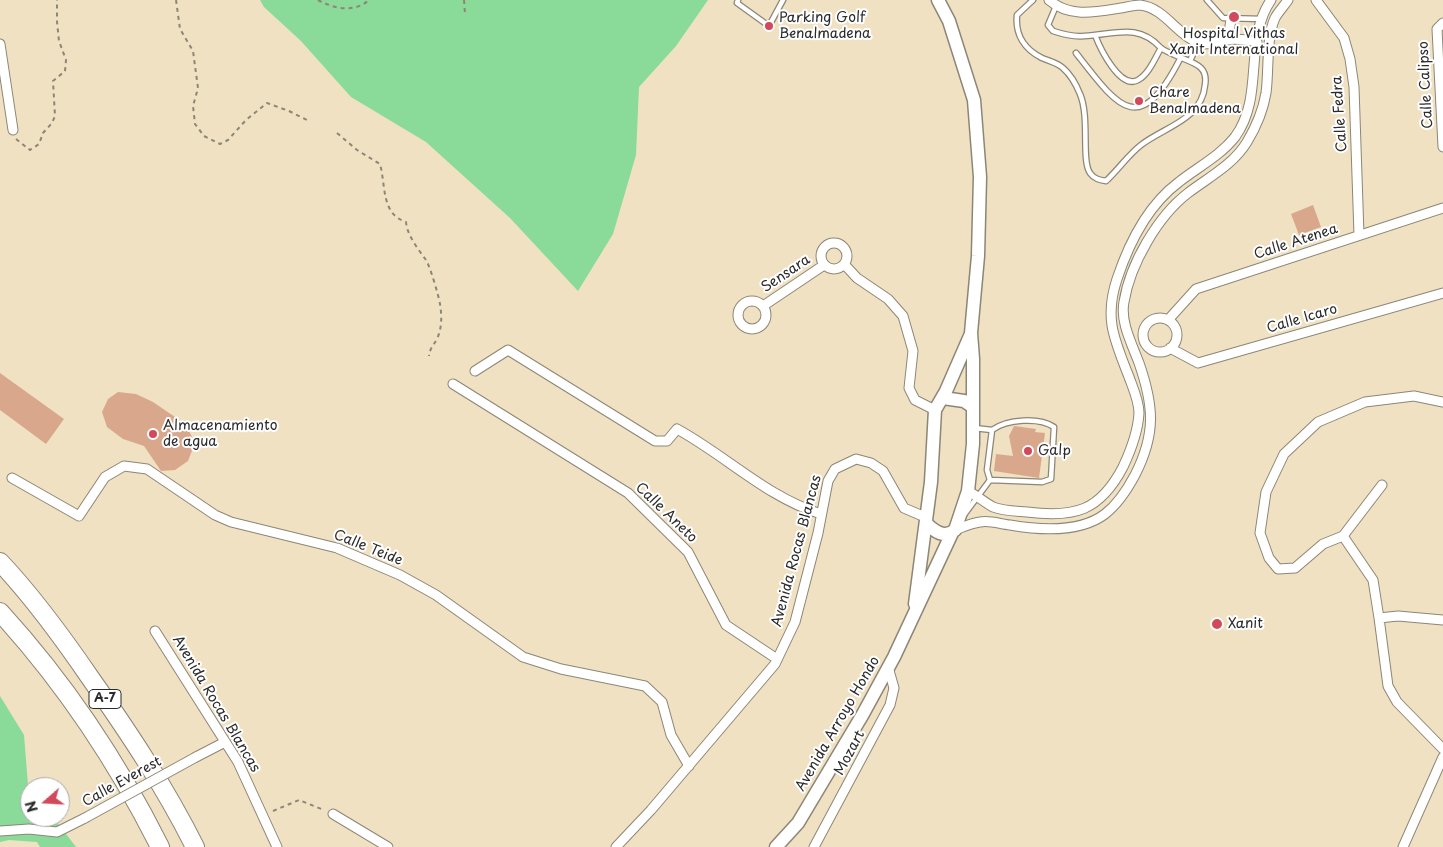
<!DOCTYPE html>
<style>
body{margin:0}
#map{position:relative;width:1443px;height:847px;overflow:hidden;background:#efe1c2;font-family:"Playpen Sans",sans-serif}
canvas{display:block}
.north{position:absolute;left:20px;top:777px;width:50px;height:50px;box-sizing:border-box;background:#fff;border:1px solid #aaa;border-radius:50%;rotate:251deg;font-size:14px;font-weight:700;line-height:20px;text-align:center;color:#2b2b2b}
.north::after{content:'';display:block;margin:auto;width:18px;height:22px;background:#d1495b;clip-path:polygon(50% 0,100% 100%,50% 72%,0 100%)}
</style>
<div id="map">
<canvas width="1443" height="847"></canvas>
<div class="north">N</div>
</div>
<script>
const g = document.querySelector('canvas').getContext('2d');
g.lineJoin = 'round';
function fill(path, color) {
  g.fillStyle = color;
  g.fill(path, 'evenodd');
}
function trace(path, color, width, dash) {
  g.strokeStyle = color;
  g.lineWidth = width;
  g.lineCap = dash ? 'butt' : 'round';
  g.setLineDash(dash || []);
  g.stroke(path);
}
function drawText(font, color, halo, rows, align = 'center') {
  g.font = font + ' "Playpen Sans",sans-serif';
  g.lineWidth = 4;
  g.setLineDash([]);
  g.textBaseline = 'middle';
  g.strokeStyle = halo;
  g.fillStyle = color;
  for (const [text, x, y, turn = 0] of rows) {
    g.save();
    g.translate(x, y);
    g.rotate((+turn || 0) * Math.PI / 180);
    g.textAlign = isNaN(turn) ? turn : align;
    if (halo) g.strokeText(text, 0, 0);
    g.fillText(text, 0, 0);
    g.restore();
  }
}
const green = new Path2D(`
 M260,0H708L676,46L639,87L636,155L613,234L578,291L510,218L426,142L351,97L301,41L264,7Z
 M0,696L24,735L28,785L30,787V817H53L76,847H40L37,842L9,840L0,842Z`);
const building = new Path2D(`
 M1313,205L1321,227L1299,235L1291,214Z
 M0,373L64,419L46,444L0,410Z
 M118,392L136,394L153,402L178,419L188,429L195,443L188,461L175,470L161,471L144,446L123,439L107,427L102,412L108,399Z
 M1014,426L1036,429L1035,432L1045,433L1039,478L994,471L996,454L1013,456L1009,436Z`);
const path = new Path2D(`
 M176,0L180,29L193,51L198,88L193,106L195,124L204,136L220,144L228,140L246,120L267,103L289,111L309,121
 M318,0C335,9 354,13 369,0
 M464,0L465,14
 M337,133L357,150L380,164C386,186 381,214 406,222C407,235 418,249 426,260C430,266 439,297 440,304C442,316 442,328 437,339C433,346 430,348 429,356
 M16,139L30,150L39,144L43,133L52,123L55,116L53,81L65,71L66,60L59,41L57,22V0
 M273,811L299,800L324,810`);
const lane = new Path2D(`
 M738,0L737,3L769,26L783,0
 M1033,0L1017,15C1015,34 1024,49 1042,58C1049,61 1058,63 1063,68C1071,75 1076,84 1080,94C1090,117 1081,160 1090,173C1094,179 1100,180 1106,181C1118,170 1128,155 1141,145C1164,127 1202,120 1205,85C1206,79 1206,73 1201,68C1195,61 1172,56 1161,48C1155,58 1149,74 1138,80C1120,90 1100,48 1095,35
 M1207,0L1223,18L1262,19
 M1056,6L1048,25L1053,31C1062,34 1073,37 1084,36C1114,35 1137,22 1161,48
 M1076,53C1118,107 1139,139 1180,59
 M1190,61L1198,43
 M974,428L992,430L987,470L990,480L1042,482L1051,479L1054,427C1039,417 1007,419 992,430
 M964,515L990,480`);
const street = new Path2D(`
 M1049,0C1070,18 1096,12 1121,8C1127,7 1135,5 1140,5C1165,8 1176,34 1197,42C1208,46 1216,42 1227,40C1237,38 1247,40 1257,42
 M1316,0L1344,38L1350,59L1354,87L1359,235
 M1443,23L1437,29L1443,147
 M1228,40L1231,19
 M0,44L13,130
 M821 256a13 13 0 1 1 26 0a13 13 0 1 1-26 0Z
 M844,264L857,278L888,299L903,316L913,351L909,388L915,400L935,410
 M738 315a14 14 0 1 1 28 0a14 14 0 1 1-28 0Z
 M763,306L824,265
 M1143 335a17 17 0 1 1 34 0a17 17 0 1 1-34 0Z
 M1168,320L1196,289L1443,208
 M1170,348L1198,363L1443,293
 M475,371L508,350L655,441H667L677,429C725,455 768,498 821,514
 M453,384L628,493L688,552L726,625L777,659
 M12,478L79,516L105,477L124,466L147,469L215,515L231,522L337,548L400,575L436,595L523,657L561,669L645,686L662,702L671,735L689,766
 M968,491C976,495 984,502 993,507C1003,511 1016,511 1027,512C1075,518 1100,511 1123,467C1131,450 1138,432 1139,413C1139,401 1133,388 1129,377C1114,339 1104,318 1117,279C1129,243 1148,205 1179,182C1198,167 1220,156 1235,137C1265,96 1243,41 1271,0
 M955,530C963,527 972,523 980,522C990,520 1000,524 1010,525C1039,530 1080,533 1105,514C1118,504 1127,490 1135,475C1156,434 1154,406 1139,363C1132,344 1120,322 1124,302C1130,264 1158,216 1188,193C1209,177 1233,165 1247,142C1256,127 1263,111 1266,93C1269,72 1266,37 1275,18C1278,12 1284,6 1288,0
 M1343,536L1382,485
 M1379,618L1373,580L1343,536L1323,544L1295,568L1278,569L1269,558L1260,533L1266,492L1284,454L1318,422L1365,402L1414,396L1443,402
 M1443,620L1398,616L1379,618L1388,686L1397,702L1443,749
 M155,631L238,762L277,847
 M196,757L225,742
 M333,814L388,847
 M0,831L29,829L57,832L85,818
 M616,847L651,810L775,664L795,622L818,533L828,481L835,469L856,459L871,463L883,471L904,508L925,517
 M814,847L890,705L894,688L888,667
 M1403,847L1443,757`);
const secondary = new Path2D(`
 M943,398L964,401L973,407
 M926,523C934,531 944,539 955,530L968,491L973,444V359L971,333L978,256L980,177L974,100L949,21L938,0
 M915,604L931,482L935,410L946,391L970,336
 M776,847L798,823L863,714L894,657L952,533`);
const highway = new Path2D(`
 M0,562C34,598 63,638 91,679C129,733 165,787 195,847
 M0,612C63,681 118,763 160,847`);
const streetBridge = new Path2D(`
 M85,818L196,757`);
const markers = [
 [1234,17,6,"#d1495b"],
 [769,26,5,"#d1495b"],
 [1139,101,5,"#d1495b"],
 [153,434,5,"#d1495b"],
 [1028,451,5,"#d1495b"],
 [1217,624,6,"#d1495b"]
];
const shields = [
 [105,699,32]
];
const shieldNames = [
 ["A-7",105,699]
];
const poiNames = [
 ["Parking Golf",779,18],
 ["Benalmadena",779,34],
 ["Hospital Vithas",1234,34,"center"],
 ["Xanit International",1234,50,"center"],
 ["Chare",1149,93],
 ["Benalmadena",1149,109],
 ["Almacenamiento",163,426],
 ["de agua",163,442],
 ["Galp",1038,451],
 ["Xanit",1228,624]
];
const streetNames = [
 ["Calle Calipso",1426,85,-93],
 ["Calle Fedra",1340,114,-94],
 ["Calle Atenea",1296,242,-18],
 ["Sensara",786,274,-34],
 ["Calle Icaro",1302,319,-16],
 ["Calle Aneto",666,513,44],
 ["Calle Teide",368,548,22],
 ["Avenida Rocas Blancas",797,551,-75],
 ["Avenida Rocas Blancas",216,704,59],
 ["Avenida Arroyo Hondo",838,724,-60],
 ["Mozart",850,753,-62],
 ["Calle Everest",122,782,-29]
];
fill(green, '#8ada99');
fill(building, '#d9a88c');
trace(lane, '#8d8676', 7);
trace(street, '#8d8676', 11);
trace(secondary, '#8d8676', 15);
trace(highway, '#8d8676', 20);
trace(path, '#8d8676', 2, [4, 4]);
trace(lane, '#fff', 4.5);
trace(street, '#fff', 9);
trace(secondary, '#fff', 12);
trace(highway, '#fff', 18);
trace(streetBridge, '#8d8676', 11, []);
trace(streetBridge, '#fff', 9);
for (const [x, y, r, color] of markers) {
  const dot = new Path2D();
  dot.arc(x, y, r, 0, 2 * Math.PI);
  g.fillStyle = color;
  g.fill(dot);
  trace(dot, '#fff', 2);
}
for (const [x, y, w] of shields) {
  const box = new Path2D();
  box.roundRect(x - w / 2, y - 9.5, w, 19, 4);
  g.fillStyle = '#fff';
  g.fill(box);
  trace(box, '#2b2b2b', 1);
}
drawText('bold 12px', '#2b2b2b', null, shieldNames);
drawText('14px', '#2b2b2b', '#fff', poiNames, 'left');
drawText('14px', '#2b2b2b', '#fff', streetNames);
</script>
